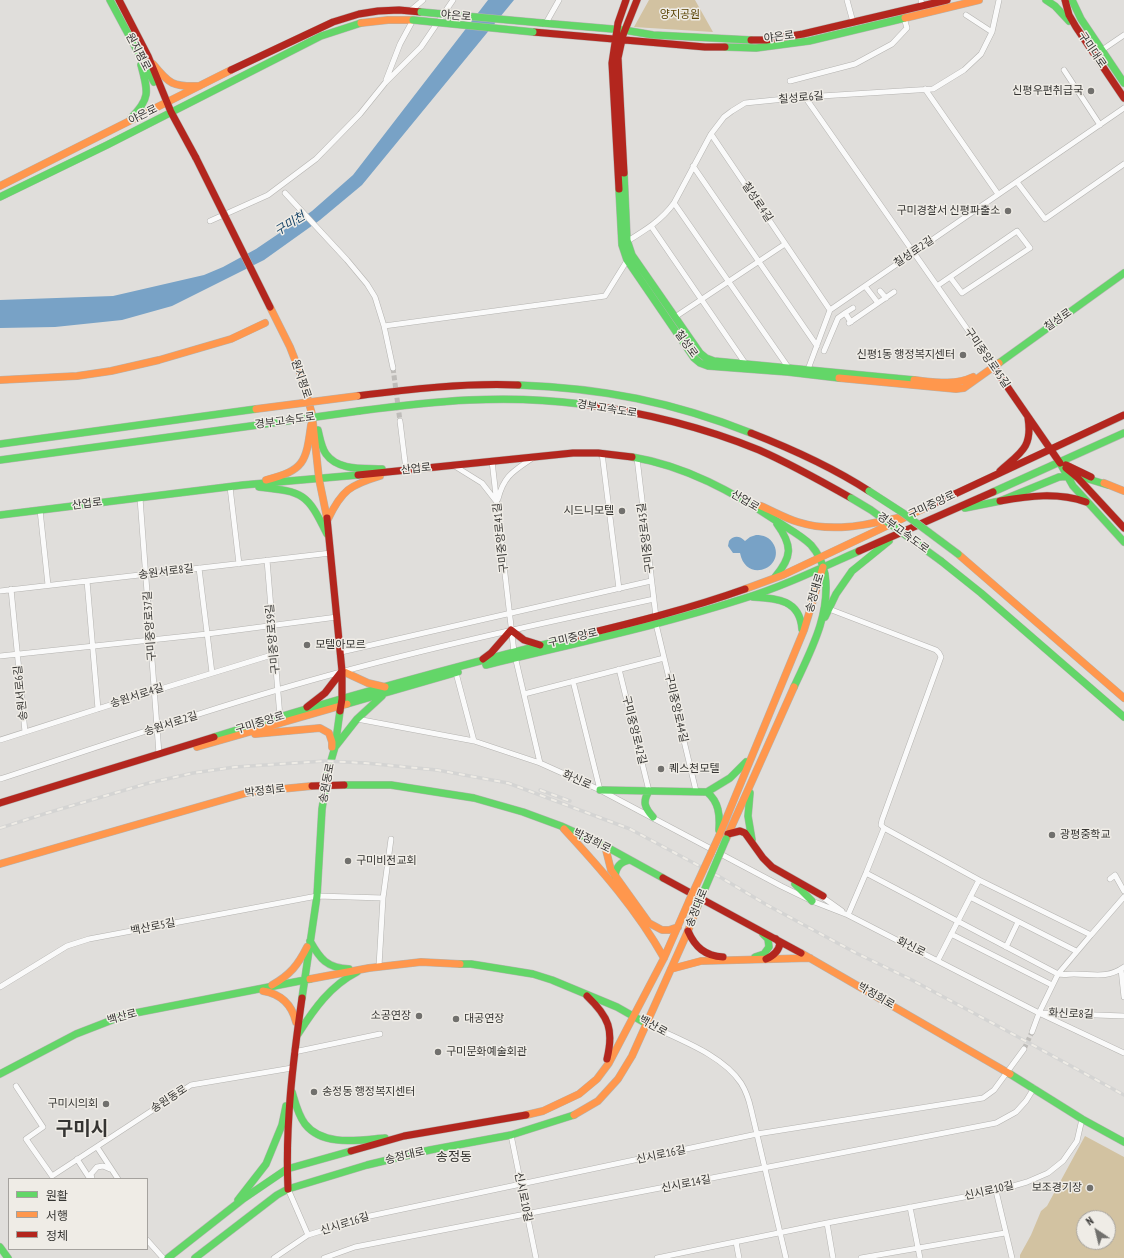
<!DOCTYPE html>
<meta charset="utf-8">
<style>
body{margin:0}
#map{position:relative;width:1124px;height:1258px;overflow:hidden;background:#e0dedb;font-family:"PT Sans Narrow","Noto Sans KR",sans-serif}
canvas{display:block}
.legend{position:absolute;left:8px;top:1178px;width:140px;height:72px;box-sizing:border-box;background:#efece6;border:1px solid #a5a29e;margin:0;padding:5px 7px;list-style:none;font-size:12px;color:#353432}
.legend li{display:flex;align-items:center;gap:8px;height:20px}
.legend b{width:20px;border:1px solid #a5a29e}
.north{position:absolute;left:1076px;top:1210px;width:40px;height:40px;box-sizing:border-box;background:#efece6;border:1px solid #a5a29e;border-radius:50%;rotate:325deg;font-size:11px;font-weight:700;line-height:16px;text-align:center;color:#353432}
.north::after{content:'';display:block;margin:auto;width:14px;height:18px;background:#71706d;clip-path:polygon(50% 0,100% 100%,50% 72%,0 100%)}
</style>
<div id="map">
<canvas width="1124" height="1258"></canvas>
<ul class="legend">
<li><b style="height:5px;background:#63d668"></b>원활</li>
<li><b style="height:5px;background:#ff974d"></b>서행</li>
<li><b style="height:5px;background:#b3261e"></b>정체</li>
</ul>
<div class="north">N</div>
</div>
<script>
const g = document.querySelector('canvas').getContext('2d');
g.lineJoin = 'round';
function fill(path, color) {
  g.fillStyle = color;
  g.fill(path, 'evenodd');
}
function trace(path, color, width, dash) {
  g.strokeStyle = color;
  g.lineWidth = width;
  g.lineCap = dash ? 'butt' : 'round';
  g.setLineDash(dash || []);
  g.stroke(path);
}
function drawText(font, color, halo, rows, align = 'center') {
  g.font = font + ' "PT Sans Narrow","Noto Sans KR",sans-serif';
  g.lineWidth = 3;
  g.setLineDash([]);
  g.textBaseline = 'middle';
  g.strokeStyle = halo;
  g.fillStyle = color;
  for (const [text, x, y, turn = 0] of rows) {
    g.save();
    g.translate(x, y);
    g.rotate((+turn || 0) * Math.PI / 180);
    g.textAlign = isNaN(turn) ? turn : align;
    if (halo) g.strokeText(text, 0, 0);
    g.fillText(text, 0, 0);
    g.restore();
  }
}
const green = new Path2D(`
 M649,0H695L713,32L634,27Z
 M1085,1136L1124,1157V1258H1020V1255L1031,1235L1041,1211L1047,1206ZM1084,1218H1108V1242H1084Z`);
const water = new Path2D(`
 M488,0H514L362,185L320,220L264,260L172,306L122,320L55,327L0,328V300L113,296L204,275L223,267L256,249L312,211L353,175Z
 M756,535C763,535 770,537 774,545C785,568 746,584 740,553H733L728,546L729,541C734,535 740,536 745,541L750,537Z`);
const streetTunnel = new Path2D(`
 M393,368L400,421
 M1024,1049L1032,1032`);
const street = new Path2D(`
 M847,0L853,22
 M921,0L922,6
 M410,11L423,0
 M966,15L992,32
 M546,23L559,0
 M1102,50L1124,35
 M1064,70L1100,125
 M386,80L400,44L413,20
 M790,81L855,64L892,44L907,28L904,18
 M925,89L998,194
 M805,97L993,366
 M711,134L830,310
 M693,166L817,346
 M1017,182L1045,219L1124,164
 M285,193L347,260L367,284L375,297L384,326L393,368
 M674,203L788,367
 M210,221L268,195L316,159L360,114L385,83L421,47L453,0
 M651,226L745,363
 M626,242C644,231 661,221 674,203L711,134L724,117L732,111L745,103L805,97L933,89L964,70L981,54L992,32L999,0
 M937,286L1017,231L1030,248L962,293L950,277
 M880,291L886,298
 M878,303L894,292
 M845,313L853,308
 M675,317L785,244
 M849,323L878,303L865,286
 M384,326L605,296L628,259
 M824,351L838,318L845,313L851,322
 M807,372L830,310L1124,108
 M400,421L406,470
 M602,453L619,589
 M637,458L656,617
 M492,461L514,652L540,763
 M453,465L482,483L496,501
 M230,487L239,564
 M140,498L159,754
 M498,499C504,475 514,471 534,457
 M40,510L48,585
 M267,560L280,717
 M199,568L212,673
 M87,581L98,709
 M11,589L25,732
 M0,591L331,553
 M829,609L936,650L939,653L941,657L882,820L881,825L884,828
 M656,624L696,791
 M341,652L651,581
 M0,656L207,634L337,617
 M619,669L649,791
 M456,673L474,741
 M573,681L600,790
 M524,694L664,658
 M357,719L474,741L540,763L600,790L781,886L812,901L848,915L1039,1013L1124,1053
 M0,740L154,691L275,654
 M0,779C113,742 226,703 341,672C444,644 549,622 654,599
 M866,873L1058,974C1064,975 1069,974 1074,974C1093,974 1107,979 1124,967
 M1110,879L1115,875L1124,891
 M821,896L842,911
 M970,897L1076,951
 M848,915L866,873L884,828L979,880L1091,935L1058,974L1039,1013L1032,1032
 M951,934L1052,985
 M1091,935L1124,897
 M1006,947L1018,922
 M938,960L979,880
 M379,966L383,898L391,839
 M1121,969L1124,997
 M0,987L67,946L89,939L317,896L383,898
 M1042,1013L1124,1016
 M647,1024C677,1039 722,1054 741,1083C746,1091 749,1100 751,1109L786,1258
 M294,1052L380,1034
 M16,1086L43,1127L26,1139L52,1176L191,1085L292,1068
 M511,1135L536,1258
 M97,1147L118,1179
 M77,1159L90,1179
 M92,1179L91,1174L97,1167L103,1166L110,1169
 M288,1189L308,1235
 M996,1191L1012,1258
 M910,1207L920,1258
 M827,1223L833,1258
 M147,1240L163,1258
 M736,1242L739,1258
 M274,1258L308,1235L370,1216L757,1134L983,1098L994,1090L1024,1049
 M324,1258L355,1247L996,1123L1016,1112L1026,1101L1034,1088
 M657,1258L827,1223L996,1191L1027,1182L1048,1173L1063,1161L1077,1141L1082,1119
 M861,1258L1005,1233`);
const fast = new Path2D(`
 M110,0L154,82
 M1046,0L1055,6L1069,21
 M1072,0L1081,19L1124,83
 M542,23L624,30L653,35L751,40
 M725,47L756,48L809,41L905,18
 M131,118C151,98 148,91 141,65
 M624,173L627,240L632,255L700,353L706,358L714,361L914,380
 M619,189L622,245L627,260L694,358L700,363L708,366L788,372L839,378
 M0,197L107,145L321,36L361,23
 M999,363L1124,273
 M518,385C602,388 673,402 751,433
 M359,411C435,401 503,394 581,404
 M318,430C320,438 321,447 326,454C338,471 364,468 382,469
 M0,444L256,409
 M632,457C686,466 733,492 778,522C789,529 802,536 811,545C818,553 823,564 825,574C831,615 810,652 794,687
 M0,460L258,425
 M1060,463L1073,486L1124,542
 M259,487C304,492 307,493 327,534
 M993,492L1124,433
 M965,508L1000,501L1059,477L1072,476L1085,478L1108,485
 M0,515L243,485L358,475
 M941,561L981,593L1124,717
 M775,577C792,557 793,546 777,524
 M753,597C777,598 800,600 802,629
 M825,617L836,594L852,571L889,541
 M486,665C571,644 658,626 742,599C782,587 821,568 859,551
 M347,704L458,672
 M214,737C333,700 453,667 574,637
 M335,747L357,719L382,696
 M344,785H391L474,798L523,812L561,826L605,846L663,878
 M600,790L707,792C719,802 720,815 719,830
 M649,791C642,802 645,808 653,817
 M707,792L730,778L746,762
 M750,793L748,816L752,840
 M615,876C616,867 620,862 629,860
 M795,884L812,901
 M310,941C320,959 327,968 349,969
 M755,957L764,954L769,947L768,939L763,934
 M460,964H471L533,974L552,980L617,1007L647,1024
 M302,998L317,896L322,809L328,771L335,747L340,711
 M298,1034C314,1009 330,986 357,972
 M0,1074L76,1034L125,1015L310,979
 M1010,1074L1082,1119L1124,1142
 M292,1092C295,1102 298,1115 305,1124C323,1147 359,1140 385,1138
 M238,1200L266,1164L282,1125L286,1106
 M0,1247L8,1258
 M168,1258L243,1199L287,1169L351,1151
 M195,1258L277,1195L288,1189L367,1165L430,1150L511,1135L574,1115`);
const slow = new Path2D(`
 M905,18L979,0
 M361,23L388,20H413
 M153,64C169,84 173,87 199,86
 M0,186L231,70
 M270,307L290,347L302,378L312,414L319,479L327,518
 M839,378L956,389L964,388L999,363
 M0,380L77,376L111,371L159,360L231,339L265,323
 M914,380C934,382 954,386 973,377
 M266,480C304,470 306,463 311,425
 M1104,483L1124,491
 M761,506C773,511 785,518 798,522C833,533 866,525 901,517
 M328,519C342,490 350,485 380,476
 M958,554L1124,698
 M745,589L783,575L927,507
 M342,671L368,683L385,687
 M255,734L320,728L329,733L332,742V747
 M197,747L347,704
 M564,829C601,869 637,910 664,958
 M719,836L804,630L823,567
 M726,839L794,687
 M605,846L611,870L649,923L662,930H669L678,927
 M0,864L250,792L312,786
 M801,953L1010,1074
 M671,969L701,961L810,958
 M310,979L369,968L421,962L460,964
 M272,985C290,975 298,965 307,947
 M263,991C281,994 292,1005 296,1022
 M526,1115L543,1111L579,1094L597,1079L609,1063L664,958L689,901
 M574,1115L598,1101L618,1079L632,1056L688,931L698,905`);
const jam = new Path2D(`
 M119,0L148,56L171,112L196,158
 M1065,0L1069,15L1076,27L1124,98
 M533,32L705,47H725
 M751,40H766L803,34L947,0
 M231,70L333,22L359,14L378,11L399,10L421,12
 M624,173L618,58L623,35L637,0
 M619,189L612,63L618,23L626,0
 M993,366L1060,463
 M357,396C410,389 464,383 518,385
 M581,404C641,412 703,427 759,450C791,464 821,481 851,498
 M751,433C792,449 832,467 869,491
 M1066,465L1091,477
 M1066,468L1077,477L1124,528
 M1000,471C1020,453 1033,448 1028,418
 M358,475L573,453H598L632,457
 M1000,501C1029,496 1057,492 1086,502
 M927,507L1124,415
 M327,518L342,671V699L340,711
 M859,551L993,492
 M574,637C632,623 689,609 745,589
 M483,659L491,653L511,630L524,640L540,645
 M307,707L325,693L342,671
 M0,803L214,737
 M728,834L740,831L745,833L763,858L772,867L823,896
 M663,878L801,953
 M688,931C695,947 705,956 723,957
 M766,959C773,956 779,951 780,943L776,939
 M587,996C609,1017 614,1030 607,1059
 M351,1151L404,1136L526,1115
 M288,1189C285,1125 293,1061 302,998`);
const rail = new Path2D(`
 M540,790L570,801
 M0,828L47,813L149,783L193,773L235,767L325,761L365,763L437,770L508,783L630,829L720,877L767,905L856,953L910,979L1009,1032L1124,1095`);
const fastBridge = new Path2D(`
 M421,12L542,23
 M413,20L533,32
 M258,425L359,411
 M869,491L903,513L958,554
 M851,498L871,510L941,561
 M698,905L726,839`);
const slowBridge = new Path2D(`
 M256,409L357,396
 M689,901L719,836`);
const jamBridge = new Path2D(`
 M196,158L270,307
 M312,786L344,785`);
const markers = [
 [1091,91,4,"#71706d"],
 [1008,211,4,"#71706d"],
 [963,355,4,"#71706d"],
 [622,511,4,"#71706d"],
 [307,645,4,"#71706d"],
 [661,769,4,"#71706d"],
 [1052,835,4,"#71706d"],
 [348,861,4,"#71706d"],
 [419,1016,4,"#71706d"],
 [456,1019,4,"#71706d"],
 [438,1052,4,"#71706d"],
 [314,1092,4,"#71706d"],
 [106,1104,4,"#71706d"],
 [1090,1188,4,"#71706d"]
];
const parkNames = [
 ["양지공원",680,15]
];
const streetNames = [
 ["야은로",456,16,5],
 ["야은로",779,37,-7],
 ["구미대로",1092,50,56],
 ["원지평로",138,52,62],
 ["칠성로6길",801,98,-5],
 ["야은로",143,115,-26],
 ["칠성로4길",757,202,56],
 ["칠성로2길",914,252,-34],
 ["칠성로",1058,320,-35],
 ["칠성로",686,344,54],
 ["구미중앙로45길",987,358,55],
 ["원지평로",301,379,71],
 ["경부고속도로",607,409,9],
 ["경부고속도로",285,421,-8],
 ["산업로",416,469,-6],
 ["산업로",745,501,31],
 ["산업로",87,504,-7],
 ["구미중앙로",932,505,-25],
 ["경부고속도로",903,533,36],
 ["구미중앙로41길",501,538,-96],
 ["구미중앙로43길",646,538,-97],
 ["송원서로8길",166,572,-7],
 ["송정대로",815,593,-74],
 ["구미중앙로37길",150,626,-94],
 ["구미중앙로",573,638,-13],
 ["구미중앙로39길",273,639,-95],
 ["송원서로6길",21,693,-96],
 ["송원서로4길",137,696,-18],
 ["구미중앙로44길",676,708,77],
 ["구미중앙로",260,723,-17],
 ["송원서로2길",171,724,-18],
 ["구미중앙로42길",634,730,76],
 ["화신로",577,780,24],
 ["송원동로",327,783,-79],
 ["박정희로",265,791,-7],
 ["박정희로",592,841,26],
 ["송정대로",697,908,-68],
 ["백산로5길",153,927,-11],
 ["화신로",911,947,26],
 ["박정희로",876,996,30],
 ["화신로8길",1071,1014,2],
 ["백산로",122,1017,-15],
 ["백산로",653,1026,29],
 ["송원동로",169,1099,-33],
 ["신시로16길",661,1155,-12],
 ["송정대로",405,1156,-13],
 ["신시로14길",686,1184,-11],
 ["신시로10길",989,1191,-13],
 ["신시로10길",523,1197,78],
 ["신시로16길",345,1224,-17]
];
const poiNames = [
 ["신평우편취급국",1083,91],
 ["구미경찰서 신평파출소",1000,211],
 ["신평1동 행정복지센터",955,355],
 ["시드니모텔",614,511],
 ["모텔아모르",315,645,"left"],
 ["퀘스천모텔",669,769,"left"],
 ["광평중학교",1060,835,"left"],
 ["구미비전교회",356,861,"left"],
 ["소공연장",411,1016],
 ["대공연장",464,1019,"left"],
 ["구미문화예술회관",446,1052,"left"],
 ["송정동 행정복지센터",322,1092,"left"],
 ["구미시의회",98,1104],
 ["보조경기장",1082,1188]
];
const waterNames = [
 ["구미천",290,224,-32]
];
const quarterNames = [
 ["송정동",454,1157]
];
const townNames = [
 ["구미시",82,1130]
];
fill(green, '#d2c2a1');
fill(water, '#78a2c6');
trace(streetTunnel, '#bebcb9', 5, [5, 2.5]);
trace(street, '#b4b3b0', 6);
trace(fast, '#b4b3b0', 8);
trace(slow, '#b4b3b0', 8);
trace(jam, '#b4b3b0', 8);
trace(street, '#fafafa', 5);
trace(fast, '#63d668', 7);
trace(slow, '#ff974d', 7);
trace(jam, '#b3261e', 7);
trace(rail, '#d4d4d3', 3.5);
trace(rail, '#efece6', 2, [6]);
trace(fastBridge, '#b4b3b0', 8, []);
trace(slowBridge, '#b4b3b0', 8, []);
trace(jamBridge, '#b4b3b0', 8, []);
trace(fastBridge, '#63d668', 7);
trace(slowBridge, '#ff974d', 7);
trace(jamBridge, '#b3261e', 7);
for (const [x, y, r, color] of markers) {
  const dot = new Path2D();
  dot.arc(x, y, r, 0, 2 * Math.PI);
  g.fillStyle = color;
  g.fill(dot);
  trace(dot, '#efece6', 1.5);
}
drawText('11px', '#5b4405', '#efece6', parkNames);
drawText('11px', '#353432', '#efece6', streetNames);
drawText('11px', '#353432', '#efece6', poiNames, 'right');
drawText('italic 12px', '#113f63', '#efece6', waterNames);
drawText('13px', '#353432', '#efece6', quarterNames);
drawText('bold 19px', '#353432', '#efece6', townNames);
</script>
